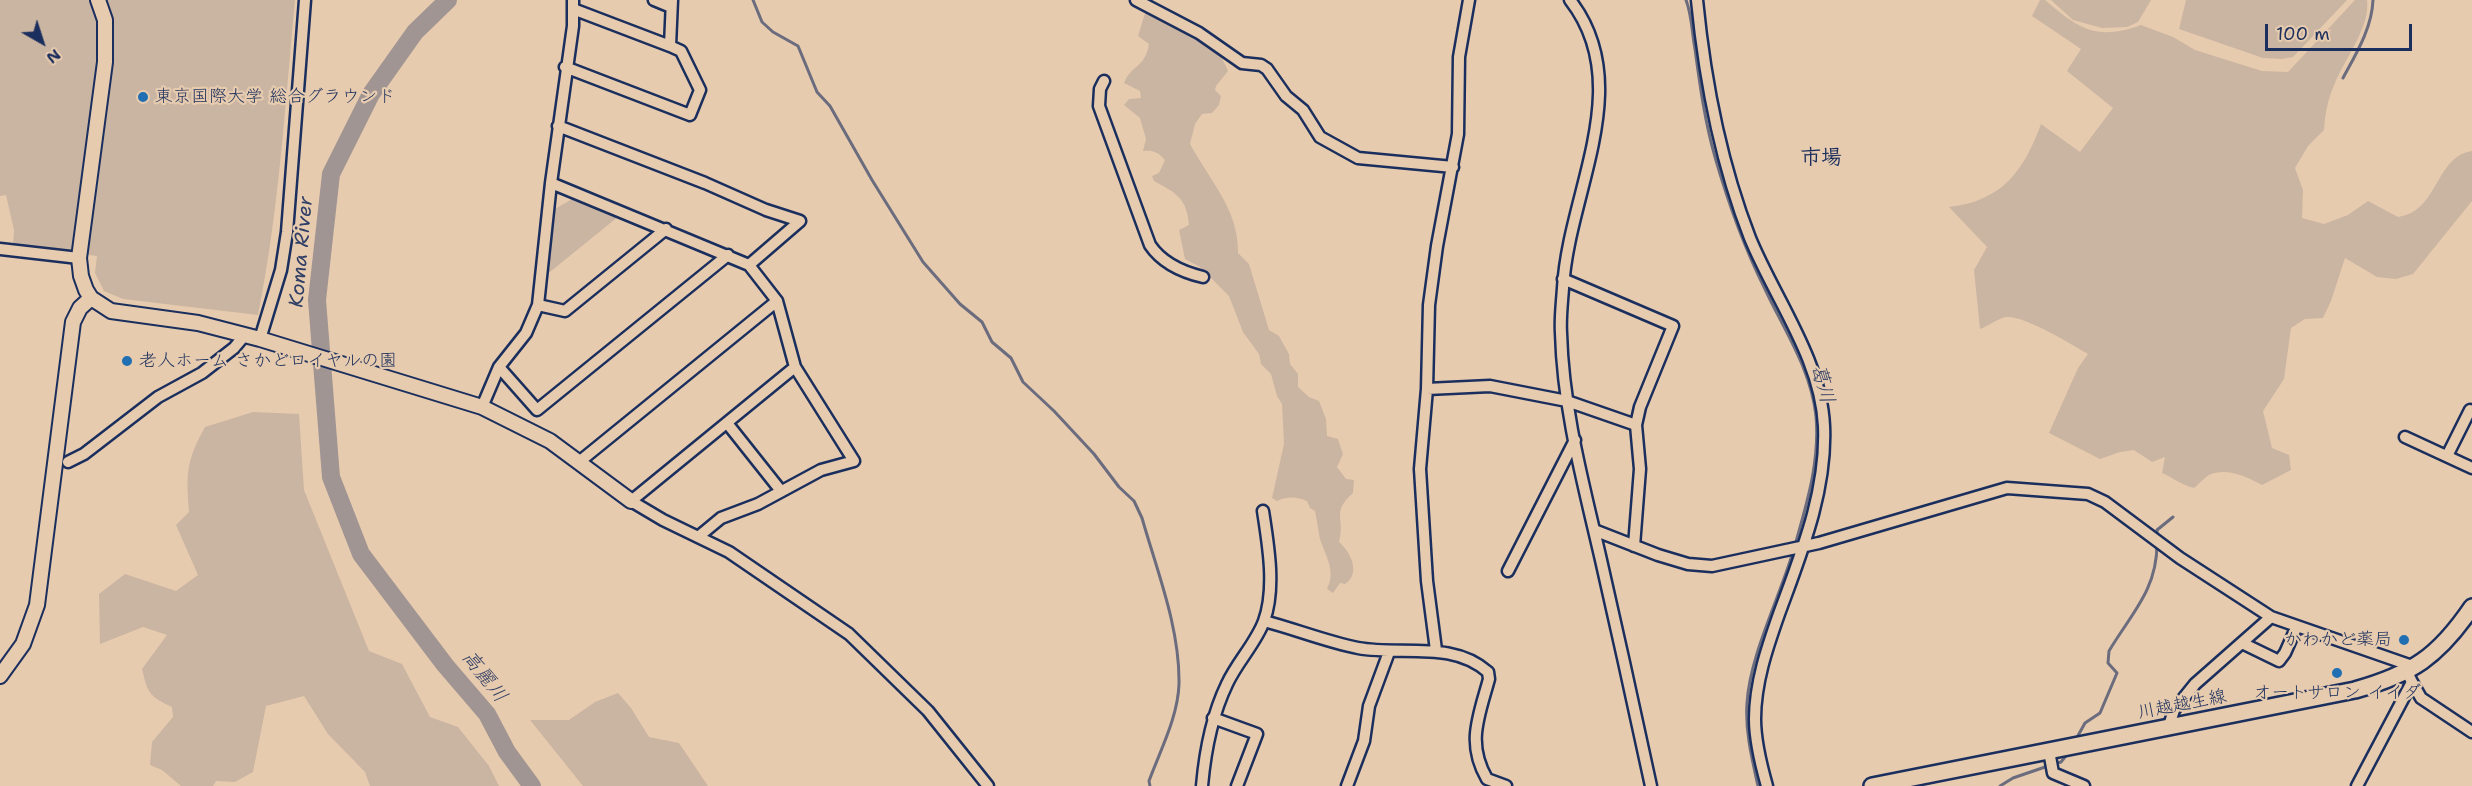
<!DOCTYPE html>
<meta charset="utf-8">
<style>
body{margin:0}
#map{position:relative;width:2472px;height:786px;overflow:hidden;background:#e7cbae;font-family:"Shantell Sans",sans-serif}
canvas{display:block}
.north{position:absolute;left:12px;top:12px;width:60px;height:60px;-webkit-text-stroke:4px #e7cbae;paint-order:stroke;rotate:141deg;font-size:16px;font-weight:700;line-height:24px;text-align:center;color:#1b2f5e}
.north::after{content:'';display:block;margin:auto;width:21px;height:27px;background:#1b2f5e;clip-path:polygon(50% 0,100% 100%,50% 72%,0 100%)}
.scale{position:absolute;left:2265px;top:24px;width:147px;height:27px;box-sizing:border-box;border:3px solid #1b2f5e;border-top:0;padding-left:8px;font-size:18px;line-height:21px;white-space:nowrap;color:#1b2f5e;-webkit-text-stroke:4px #e7cbae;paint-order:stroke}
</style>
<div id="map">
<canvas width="2472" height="786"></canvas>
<div class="north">N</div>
<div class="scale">100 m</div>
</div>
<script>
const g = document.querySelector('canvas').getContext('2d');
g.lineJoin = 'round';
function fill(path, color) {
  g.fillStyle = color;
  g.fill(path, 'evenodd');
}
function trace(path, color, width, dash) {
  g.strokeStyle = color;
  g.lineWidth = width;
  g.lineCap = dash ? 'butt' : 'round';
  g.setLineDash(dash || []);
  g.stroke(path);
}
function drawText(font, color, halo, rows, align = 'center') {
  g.font = font + ' "Shantell Sans","Klee One",sans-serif';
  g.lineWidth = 4.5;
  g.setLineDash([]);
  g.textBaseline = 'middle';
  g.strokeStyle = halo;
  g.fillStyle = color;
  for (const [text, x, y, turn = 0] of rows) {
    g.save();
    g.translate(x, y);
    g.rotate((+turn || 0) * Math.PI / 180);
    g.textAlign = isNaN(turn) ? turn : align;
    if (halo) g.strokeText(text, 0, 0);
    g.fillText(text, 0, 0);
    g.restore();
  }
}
const green = new Path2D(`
 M0,0H295C285,106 279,211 258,315L123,299L104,291L95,273L97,256L13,245L14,230L6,195L0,196Z
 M2040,0H2045C2079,29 2096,41 2141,25L2173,37L2195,50L2262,71L2288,72L2355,0H2367C2371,26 2344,60 2335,83C2328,98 2325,114 2324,130L2308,146L2295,168L2303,190L2302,218L2324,224L2348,215L2368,201L2398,217C2402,216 2407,215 2411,213C2438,199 2440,155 2472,151V201L2413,274L2396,279L2377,277L2345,258L2331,301L2323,318L2305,319L2291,328L2284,379L2263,411L2272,448L2289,455L2291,470L2262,485C2247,477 2227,467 2209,475C2204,478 2198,485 2194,488C2181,485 2174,478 2162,473L2165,457L2152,462L2134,450L2120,452L2100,459L2049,433L2078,368L2088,354C2071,344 2024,315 2006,317C1999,318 1988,326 1980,329L1974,270L1987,247L1949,207C2002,201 2024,171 2041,124L2080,152L2113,108L2067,71L2081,49L2032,16Z
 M2051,0H2151L2138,22L2127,27L2102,28L2073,20Z
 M2186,0H2347L2293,57L2282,59L2263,58L2179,29Z
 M1145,13C1159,13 1204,40 1216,50C1221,56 1225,64 1228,71L1216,86L1215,90L1221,96L1219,105L1212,113L1202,114L1195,124L1190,144C1210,181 1239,210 1238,253L1249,264L1269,330L1279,336L1289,354L1290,364L1298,374V387L1309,397L1319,401L1326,419L1327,436L1338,439L1343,454L1337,467L1346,479L1354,480L1353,493C1330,514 1346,517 1339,542C1351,552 1361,574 1345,584L1340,583L1333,593L1327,589C1336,571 1326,557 1320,539C1318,530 1317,520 1315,511L1310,508L1307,501C1297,497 1288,496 1277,501L1272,498L1284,444L1282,404L1277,396L1271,374L1261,364L1259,354L1243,332L1229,296L1200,267L1185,259L1179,230L1189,225C1187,198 1176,193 1154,181L1152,176L1159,173L1165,160C1158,152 1153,150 1143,151L1146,139L1140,118L1124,105L1129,99L1141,98L1140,91L1124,83C1132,64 1145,68 1149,44L1138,36Z
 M574,198L619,216L545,276L553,210Z
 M253,412L299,414L304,490L369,651L402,664L430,717L458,727L489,766L499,786H370L365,772L328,734L304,696L266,706L253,772L235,782L216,781L213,786H181L162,770L150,765L152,742L173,717L172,707C149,696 148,694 142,669L167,635L143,627L100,644L99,594L125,574L176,591L198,575L176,525L189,512C186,474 186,461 205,427Z
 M618,693L631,708L649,737L679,743L708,786H583L530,720H569L595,702Z`);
const stream = new Path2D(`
 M753,0L762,22L773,32L798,46L817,92L830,106L872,180L923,262L960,304L982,322L992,342L1011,358L1023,382L1054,411L1094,454L1119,487L1134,501L1142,518C1157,571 1180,628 1179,684C1178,717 1160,751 1149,781L1150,786
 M1686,0C1692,15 1692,34 1695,49C1700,86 1705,122 1715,157C1728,202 1744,247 1765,289C1784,330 1811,369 1816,416C1820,461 1807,503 1795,545
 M2343,78C2356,54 2372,28 2373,0
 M2157,537V530L2173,517
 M2075,741L2085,723L2100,713L2117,673L2108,663L2109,651C2131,614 2157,590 2157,544
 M2054,764L2061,762L2069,752
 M1758,786C1752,759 1745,731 1747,703C1750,655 1779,599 1793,552
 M2000,786L2013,778L2048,766`);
const river = new Path2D(`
 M448,0L415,32L371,94L331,174L317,300L331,477L361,554L445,665L487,714L507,752L532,786`);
const minor = new Path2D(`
 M654,0L671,7
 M1136,0L1199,33L1242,63L1261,65L1267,69L1286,96L1303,110L1320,137L1358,158L1453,167
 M1570,0C1637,86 1568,193 1563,288C1562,303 1560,318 1561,333C1563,410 1584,486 1601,560C1618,635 1635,711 1651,786
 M1697,0C1705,82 1720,161 1750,238C1775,299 1821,359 1824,426C1827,491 1801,554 1779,614C1767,648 1755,683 1755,719C1755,742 1761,765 1767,786
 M573,9L670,46
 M565,67L690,115L700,90L681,51L670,46L672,0
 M1104,81L1100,89L1099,106L1150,245C1162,263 1182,272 1203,277
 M558,126L705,183L766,210L800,221L749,265
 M551,183L749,265L777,301L795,367L854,461L821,470L758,504L721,518L698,537
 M0,249L79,258
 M1563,279L1673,326L1640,407L1636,425L1640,469L1634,546
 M538,305L565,311L666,229
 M260,339L281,270L287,232L305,0
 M499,367L537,410L728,255
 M795,367L631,501L663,520L729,552L849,634L928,711L988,786
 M1427,389L1490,386L1567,401L1636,425
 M482,407L499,367L526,333L538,305L551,183L573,26V0
 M727,423L781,491
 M2405,437L2472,468
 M2447,456L2470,410L2472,411
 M68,462L84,454L158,397L202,373L234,348L245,335
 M579,462L777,301
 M1594,530L1658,555L1688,564L1712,566L1819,543L2007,488L2088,494L2105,502L2180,558L2271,617L2415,667
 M1508,571L1575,440
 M1264,621C1295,629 1327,642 1358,648C1401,656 1452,640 1488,672L1489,679C1479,716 1466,743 1487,779L1506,786
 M2242,643L2279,661L2285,653L2297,626
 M1436,650L1427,581L1420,469L1427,389L1429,305L1437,246L1458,134L1459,57L1469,0
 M2412,682L2421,698L2472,732
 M1213,718L1257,734L1237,786
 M2168,729L2174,710L2195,684L2271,617
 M2049,751L2053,773L2084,786
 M1202,786C1205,752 1212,715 1227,684C1237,662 1256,643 1264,621C1276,588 1268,544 1263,511
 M1347,786L1364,741L1369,706L1389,652
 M2357,786L2412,682L2407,672`);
const tertiary = new Path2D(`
 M98,0L105,20V62L79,258L81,276L86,290L91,298L111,311L198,323L260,339L482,407L550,441L631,501
 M0,676L23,644L37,605L73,322L80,308L91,298`);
const secondary = new Path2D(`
 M1872,786L2355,690C2412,674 2438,657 2472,607`);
const markers = [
 [143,97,6,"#1f6fb2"],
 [127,361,6,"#1f6fb2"],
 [2404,640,6,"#1f6fb2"],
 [2337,673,6,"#1f6fb2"]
];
const poiNames = [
 ["東京国際大学 総合グラウンド",155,97],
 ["老人ホーム さかどロイヤルの園",139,361],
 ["かわかど薬局",2392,640,"right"],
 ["オートサロン イイダ",2337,693,"center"]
];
const streetNames = [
 ["川越越生線",2182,705,-11]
];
const waterNames = [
 ["Koma River",302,252,-85],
 ["葛川",1822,384,75],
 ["高麗川",484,677,52]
];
const quarterNames = [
 ["市場",1821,159]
];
fill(green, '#cab4a2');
trace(stream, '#6b6c7e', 3);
trace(river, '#a19593', 18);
trace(minor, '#1b2f5e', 15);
trace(tertiary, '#1b2f5e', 18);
trace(secondary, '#1b2f5e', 20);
trace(minor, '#e7cbae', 10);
trace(tertiary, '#e7cbae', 14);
trace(secondary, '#e7cbae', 15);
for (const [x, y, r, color] of markers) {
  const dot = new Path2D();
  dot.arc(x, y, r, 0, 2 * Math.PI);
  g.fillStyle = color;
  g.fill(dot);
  trace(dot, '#e7cbae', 2);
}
drawText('18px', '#1b2f5e', '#e7cbae', poiNames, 'left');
drawText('18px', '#1b2f5e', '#e7cbae', streetNames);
drawText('italic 20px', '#2f3e66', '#e7cbae', waterNames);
drawText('bold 21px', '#1b2f5e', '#e7cbae', quarterNames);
</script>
